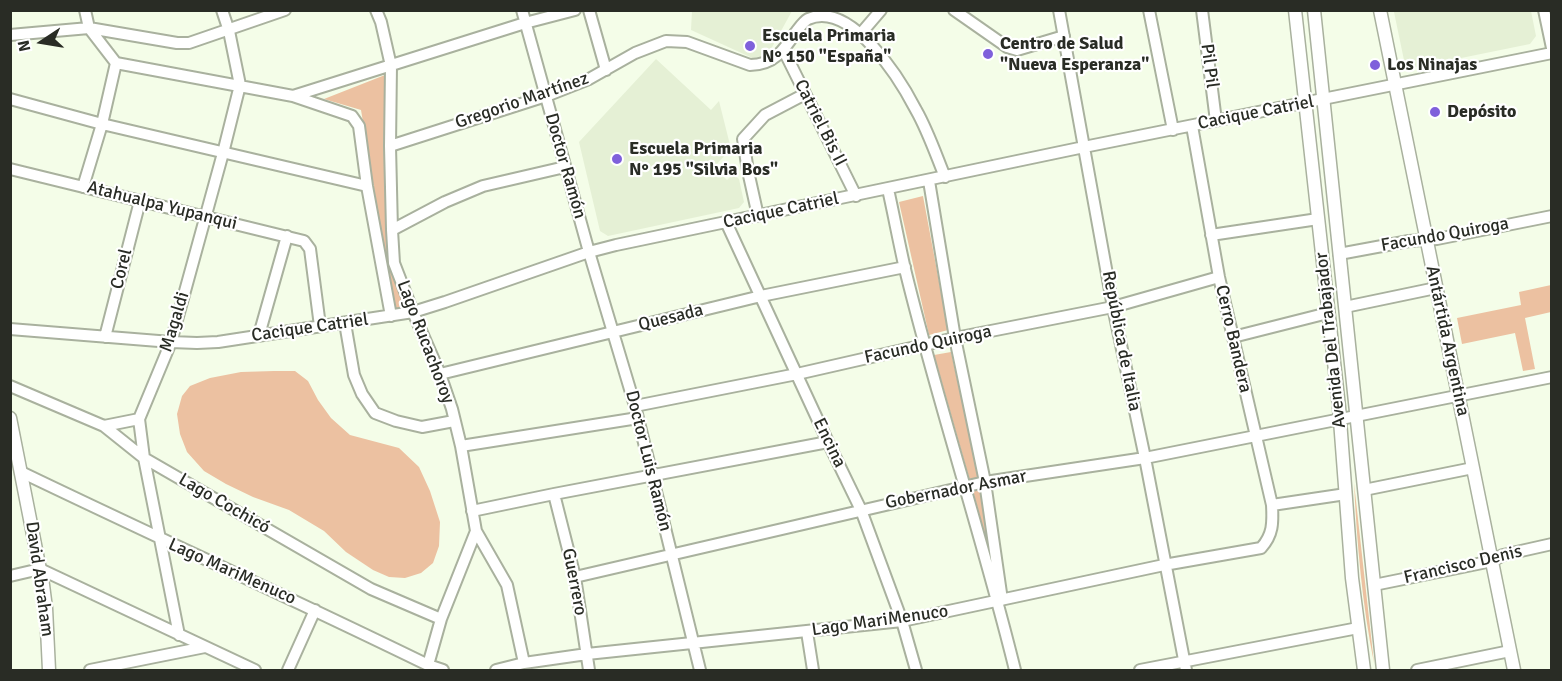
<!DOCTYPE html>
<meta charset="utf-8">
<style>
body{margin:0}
#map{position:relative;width:1562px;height:681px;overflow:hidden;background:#f4fde8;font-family:Signika,sans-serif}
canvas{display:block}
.frame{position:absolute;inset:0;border:12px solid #292c25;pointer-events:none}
.north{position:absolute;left:12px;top:12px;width:60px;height:60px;-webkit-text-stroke:4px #fff;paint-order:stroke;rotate:258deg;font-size:16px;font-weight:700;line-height:24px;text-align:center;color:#292c25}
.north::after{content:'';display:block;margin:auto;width:21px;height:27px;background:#292c25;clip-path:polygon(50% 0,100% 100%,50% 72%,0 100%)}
</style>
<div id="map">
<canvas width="1562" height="681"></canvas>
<div class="frame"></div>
<div class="north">N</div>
</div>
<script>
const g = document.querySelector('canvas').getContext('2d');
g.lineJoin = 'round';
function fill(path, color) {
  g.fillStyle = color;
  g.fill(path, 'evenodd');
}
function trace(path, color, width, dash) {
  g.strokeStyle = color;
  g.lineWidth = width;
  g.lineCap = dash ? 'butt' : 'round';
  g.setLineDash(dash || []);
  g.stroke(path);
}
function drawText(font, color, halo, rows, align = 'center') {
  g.font = font + ' Signika,sans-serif';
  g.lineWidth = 4.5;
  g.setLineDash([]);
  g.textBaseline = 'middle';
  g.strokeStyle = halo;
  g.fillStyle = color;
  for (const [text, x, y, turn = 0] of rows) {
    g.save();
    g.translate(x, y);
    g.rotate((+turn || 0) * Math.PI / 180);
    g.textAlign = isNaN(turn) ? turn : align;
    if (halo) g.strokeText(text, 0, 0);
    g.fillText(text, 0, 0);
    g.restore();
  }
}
const built = new Path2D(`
 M692,11H792L765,60L759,61L691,30Z
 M1400,11H1531L1536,36L1530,44L1412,68L1405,65L1394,12Z
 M656,59L711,110L719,101L731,149L714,167L727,180L733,174L739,179L744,202L739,208L608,236L600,231L579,142Z`);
const green = new Path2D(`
 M385,75L390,260L407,307L394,309L361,110L324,99Z
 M923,196L948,330L929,335L899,202Z
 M1551,285V312L1525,318L1535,369L1523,371L1515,333L1462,344L1457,318L1521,305L1519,292Z
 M951,352L979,480L970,481L934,355Z
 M274,371H295L308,381L318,400L331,418L350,435L399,448L419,467L430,491L440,522L439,546L433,563L421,573L405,578L389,577L373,570L346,552L324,531L289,510L253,497L226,484L204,471L187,452L180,434L177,414L182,396L190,386L210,378L241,372Z
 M1354,483L1374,663C1362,603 1357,544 1354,483Z
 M981,490L995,572L973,491Z`);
const minor = new Path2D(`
 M85,10L89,28L116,63L293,96L525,23L575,10
 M376,10L381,22L391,66L390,146L392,230L394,263L413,312L440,374L452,409L461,446L476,531L441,619L428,665
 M522,10L589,252L635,406L700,670
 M589,10L606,70
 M954,10L1007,47L1017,50L1064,36
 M1059,10L1113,307L1145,458L1186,670
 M1149,10L1173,130
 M1202,10L1216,121
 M1544,10L1552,48
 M863,31L881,10
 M10,35L89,28L177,43H189L285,10
 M784,51L856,196
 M293,96L352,116L359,126L367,186L391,316
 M10,99L102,124L367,186
 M390,146L546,96L589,79L635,53L666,41L687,42L750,65C774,65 784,50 796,32C800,27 803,22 808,19C851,0 900,79 916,110C928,131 936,155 945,177
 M10,169L304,241L310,249L320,326
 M929,181L955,338L985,482L1002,600
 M83,187L102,124L116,63
 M888,189C894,216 899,243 905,269C938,404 982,536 1015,670
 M758,216L748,171L743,139L765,115L805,94
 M726,222L828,442L861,510L902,621L916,670
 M392,230L445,202L483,186L565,167
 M1211,235L1318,219
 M1339,254L1409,241L1437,239L1552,216
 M1345,307L1436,288
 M345,323L354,375L362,394L375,413L396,421L422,427L454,421
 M10,329L171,342L197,343L218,342L413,312L445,302L589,252L616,245L1084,147L1552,53
 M259,335L287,236
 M105,337L140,201
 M1233,337L1328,313
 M440,374L761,296L905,267
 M10,386L104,426L144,458L371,589L441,619
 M635,406L797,374L955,338L1113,307L1219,277
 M104,426L139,419
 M461,446L638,418
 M21,472C156,537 293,599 428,665L443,670
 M1364,490L1473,468
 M554,494L575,577L589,670
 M1272,505L1346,494
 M472,511L554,494L828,442
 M476,531L507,585L524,663
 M10,576L40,569L255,670
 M575,577L985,482L1145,458L1552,377
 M1374,585L1492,561L1503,555L1552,544
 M807,632L813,670
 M179,635L144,458L139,419L171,342L223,153L240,85L229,31L222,10
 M90,670L205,647
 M288,670L315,610
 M496,670L524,663L587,654L902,621L1164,565L1261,548C1273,535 1273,523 1272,505L1219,277L1192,126
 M1140,670L1358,628
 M1417,670L1510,651`);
const major = new Path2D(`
 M1295,10L1339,407L1352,578L1364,670
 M1314,10L1383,670
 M1380,10L1514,670
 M10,418L43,585L46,608L49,670`);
const markers = [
 [750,46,6,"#7f60db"],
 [988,54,6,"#7f60db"],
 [1375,65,6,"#7f60db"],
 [1435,112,6,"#7f60db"],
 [617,159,6,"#7f60db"]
];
const poiNames = [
 ["Escuela Primaria",762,36],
 ["N° 150 \"España\"",762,57],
 ["Centro de Salud",1000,44],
 ["\"Nueva Esperanza\"",1000,65],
 ["Los Ninajas",1387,65],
 ["Depósito",1447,112],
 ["Escuela Primaria",629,149],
 ["N° 195 \"Silvia Bos\"",629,170]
];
const streetNames = [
 ["Pil Pil",1209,66,83],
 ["Gregorio Martínez",522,101,-19],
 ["Cacique Catriel",1256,113,-11],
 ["Catriel Bis II",820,123,63],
 ["Doctor Ramón",565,166,74],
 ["Atahualpa Yupanqui",162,206,14],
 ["Cacique Catriel",781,211,-12],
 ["Facundo Quiroga",1445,235,-10],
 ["Corel",122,269,-76],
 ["Quesada",671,318,-14],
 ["Magaldi",175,322,-73],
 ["Cacique Catriel",310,328,-8],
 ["Cerro Bandera",1233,339,77],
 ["Avenida Del Trabajador",1331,340,-96],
 ["República de Italia",1121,341,79],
 ["Antártida Argentina",1447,341,78],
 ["Lago Rucachoroy",425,342,69],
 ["Facundo Quiroga",928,345,-12],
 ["Encina",829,443,64],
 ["Doctor Luis Ramón",648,461,76],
 ["Gobernador Asmar",956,490,-11],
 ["Lago Cochicó",224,504,30],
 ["Francisco Denis",1463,565,-13],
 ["Lago MariMenuco",232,572,24],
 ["David Abraham",39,579,82],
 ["Guerrero",574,582,79],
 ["Lago MariMenuco",880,621,-8]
];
fill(built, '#e5f0d5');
fill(green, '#ecc1a1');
trace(minor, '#a9b19e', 14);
trace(major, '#a9b19e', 15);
trace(minor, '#fff', 10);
trace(major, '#fff', 12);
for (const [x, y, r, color] of markers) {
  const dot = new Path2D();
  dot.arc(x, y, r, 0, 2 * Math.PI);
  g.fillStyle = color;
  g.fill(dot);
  trace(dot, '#fff', 2);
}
drawText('bold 18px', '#292c25', '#fff', poiNames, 'left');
drawText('18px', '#292c25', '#fff', streetNames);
</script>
